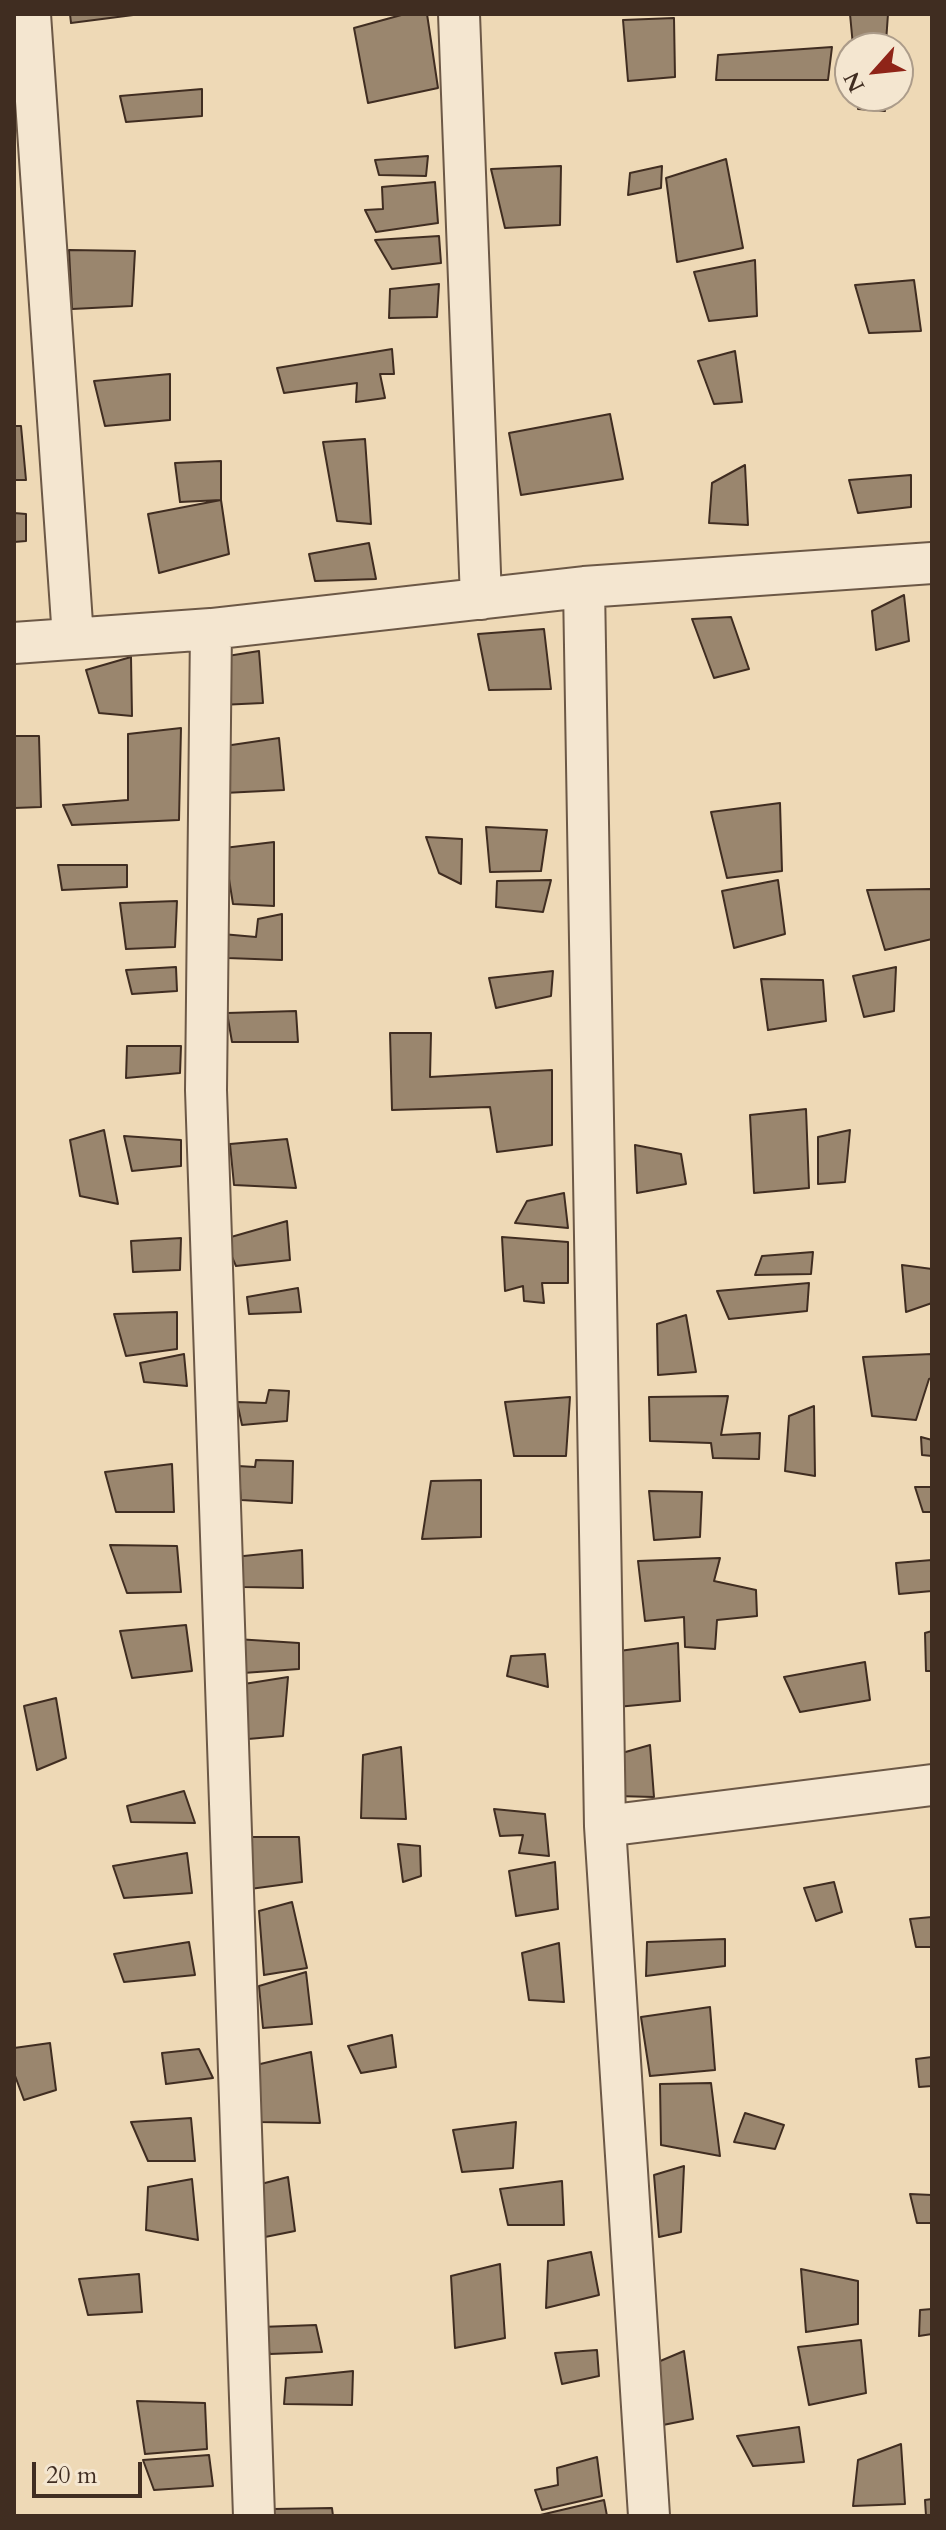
<!DOCTYPE html>
<style>
body{margin:0}
#map{position:relative;width:946px;height:2530px;overflow:hidden;background:#eed9b6;font-family:Cardo,serif}
canvas{display:block}
.frame{position:absolute;inset:0;border:16px solid #402d21;pointer-events:none}
.north{position:absolute;left:834px;top:32px;width:80px;height:80px;box-sizing:border-box;background:#f4e6d0;border:2px solid #ac9c8a;border-radius:50%;rotate:243deg;font-size:22px;font-weight:700;line-height:32px;text-align:center;color:#402d21}
.north::after{content:'';display:block;margin:auto;width:28px;height:36px;background:#8f2418;clip-path:polygon(50% 0,100% 100%,50% 72%,0 100%)}
.scale{position:absolute;left:32px;top:2462px;width:110px;height:36px;box-sizing:border-box;border:4px solid #402d21;border-top:0;padding-left:10px;font-size:24px;line-height:28px;white-space:nowrap;color:#402d21;-webkit-text-stroke:6px #f4e6d0;paint-order:stroke}
</style>
<div id="map">
<canvas width="946" height="2530"></canvas>
<div class="frame"></div>
<div class="north">N</div>
<div class="scale">20 m</div>
</div>
<script>
const g = document.querySelector('canvas').getContext('2d');
g.lineJoin = 'round';
function fill(path, color) {
  g.fillStyle = color;
  g.fill(path, 'evenodd');
}
function trace(path, color, width, dash) {
  g.strokeStyle = color;
  g.lineWidth = width;
  g.lineCap = dash ? 'butt' : 'round';
  g.setLineDash(dash || []);
  g.stroke(path);
}
const building = new Path2D(`
 M70,14H141L71,23Z
 M405,14H427L438,88L368,103L354,28Z
 M850,14H888L886,42L853,46Z
 M674,18L675,77L628,81L623,20Z
 M832,47L828,80H716L718,55Z
 M202,89V116L126,122L120,96Z
 M857,96H884L885,111L858,109Z
 M428,156L426,176L379,175L375,160Z
 M726,159L743,248L677,262L666,178Z
 M561,166L560,225L505,228L491,169Z
 M662,166L661,188L628,195L630,173Z
 M435,182L438,223L376,232L365,210L383,209L382,187Z
 M439,236L441,263L392,269L375,240Z
 M69,250L135,251L132,306L72,309Z
 M755,260L757,316L709,321L694,272Z
 M914,280L921,331L869,333L855,285Z
 M439,284L437,317L389,318L390,289Z
 M392,349L394,374H380L385,398L356,402L357,383L284,393L277,368Z
 M735,351L742,402L714,404L698,361Z
 M170,374V420L105,426L94,381Z
 M610,414L623,479L521,495L509,433Z
 M14,426H21L26,480H14Z
 M365,439L371,524L337,521L323,442Z
 M221,461V500L180,502L175,463Z
 M745,465L748,525L709,523L712,483Z
 M911,475V507L858,513L849,480Z
 M221,500L229,554L159,573L148,514Z
 M14,513L26,514V541L14,542Z
 M369,543L376,579L315,581L309,554Z
 M904,595L909,641L876,650L872,611Z
 M731,617L749,669L714,678L692,619Z
 M544,629L551,689L489,690L478,634Z
 M259,651L263,703L220,705L215,658Z
 M131,657L132,716L99,713L86,670Z
 M181,728L179,820L72,825L63,805L128,800V734Z
 M14,736H39L41,807L14,808Z
 M279,738L284,790L224,793L218,747Z
 M780,803L782,871L727,878L711,812Z
 M486,827L547,830L541,871L490,872Z
 M426,837L462,839L461,884L439,873Z
 M274,842V906L233,904L224,848Z
 M58,865H127V887L62,890Z
 M551,880L543,912L496,907L497,881Z
 M778,880L785,934L734,948L722,891Z
 M932,889V939L885,950L867,890Z
 M177,901L175,947L126,949L120,903Z
 M282,914V960L227,958L222,934L256,937L258,919Z
 M176,967L177,991L132,994L126,970Z
 M896,967L894,1011L864,1017L853,976Z
 M553,971L551,996L496,1008L489,978Z
 M761,979L823,980L826,1021L768,1030Z
 M296,1011L298,1042H232L227,1013Z
 M390,1033H431L430,1077L552,1070V1145L497,1152L490,1107L392,1110Z
 M127,1046H181L180,1073L126,1078Z
 M806,1109L809,1188L754,1193L750,1115Z
 M104,1130L118,1204L80,1196L70,1140Z
 M850,1130L845,1182L818,1184V1137Z
 M124,1136L181,1140V1166L132,1171Z
 M287,1139L296,1188L234,1185L230,1144Z
 M635,1145L681,1154L686,1184L637,1193Z
 M564,1193L568,1228L515,1223L527,1201Z
 M287,1221L290,1260L236,1266L224,1239Z
 M502,1237L568,1242V1283H542L544,1303L524,1301L523,1286L505,1291Z
 M181,1238L180,1270L133,1272L131,1241Z
 M813,1252L811,1274L755,1275L762,1256Z
 M902,1265L932,1269V1303L906,1312Z
 M809,1283L807,1311L729,1319L717,1291Z
 M298,1288L301,1312L249,1314L247,1297Z
 M177,1312V1349L126,1356L114,1314Z
 M686,1315L696,1372L658,1375L657,1324Z
 M184,1354L187,1386L144,1382L140,1363Z
 M932,1354V1378L929,1379L916,1420L872,1416L863,1357Z
 M269,1390L289,1391L287,1421L242,1425L237,1402L266,1403Z
 M728,1396L721,1435L760,1433L759,1459L713,1458L711,1443L650,1441L649,1397Z
 M570,1397L566,1456H514L505,1402Z
 M814,1406L815,1476L785,1471L789,1416Z
 M921,1437L932,1440V1456L922,1455Z
 M256,1460L293,1461L292,1503L241,1500L238,1466L255,1467Z
 M172,1464L174,1512H116L105,1472Z
 M481,1480V1537L422,1539L431,1481Z
 M915,1487H932V1512H923Z
 M649,1491L702,1492L700,1537L654,1540Z
 M110,1545L177,1546L181,1592L127,1593Z
 M302,1550L303,1588L242,1587L234,1557Z
 M720,1558L714,1581L756,1590L757,1616L717,1620L715,1649L685,1647L684,1617L645,1621L638,1561Z
 M932,1560V1591L899,1594L896,1563Z
 M186,1625L192,1671L132,1678L120,1631Z
 M932,1631V1671H926L925,1633Z
 M236,1639L299,1643V1669L243,1673Z
 M678,1643L680,1701L617,1707L612,1652Z
 M545,1654L548,1687L507,1676L511,1656Z
 M865,1662L870,1700L800,1712L784,1677Z
 M288,1677L283,1736L248,1739L244,1684Z
 M56,1698L66,1758L37,1770L24,1706Z
 M650,1745L654,1797L616,1796L615,1755Z
 M401,1747L406,1819L361,1818L363,1755Z
 M184,1791L195,1823L131,1822L127,1806Z
 M494,1809L545,1814L549,1856L519,1853L523,1835L500,1836Z
 M239,1837H299L302,1882L250,1889Z
 M398,1844L420,1846L421,1876L403,1882Z
 M187,1853L192,1893L124,1898L113,1866Z
 M555,1862L558,1909L516,1916L509,1871Z
 M834,1882L842,1912L816,1921L804,1888Z
 M292,1902L307,1968L264,1975L259,1911Z
 M932,1917V1947H916L910,1919Z
 M725,1939V1966L646,1976L647,1942Z
 M189,1942L195,1975L124,1982L114,1954Z
 M559,1943L564,2002L529,2000L522,1953Z
 M306,1972L312,2024L263,2028L259,1986Z
 M710,2007L715,2070L650,2076L641,2017Z
 M392,2035L396,2067L361,2073L348,2046Z
 M50,2043L56,2090L24,2100L14,2073V2048Z
 M199,2049L213,2078L166,2084L162,2053Z
 M311,2052L320,2123L258,2122L256,2065Z
 M932,2057V2086L919,2087L916,2059Z
 M711,2083L720,2156L661,2145L660,2084Z
 M745,2113L784,2125L775,2149L734,2142Z
 M191,2118L195,2161H148L131,2122Z
 M516,2122L513,2168L462,2172L453,2130Z
 M684,2166L681,2232L659,2237L654,2175Z
 M288,2177L295,2231L265,2237L261,2184Z
 M192,2179L198,2240L146,2230L148,2187Z
 M562,2181L564,2225H508L500,2189Z
 M910,2194L932,2195V2223H917Z
 M591,2252L599,2295L546,2308L548,2261Z
 M500,2264L505,2338L455,2348L451,2276Z
 M801,2269L858,2281V2324L806,2332Z
 M139,2274L142,2312L88,2315L79,2279Z
 M932,2309V2334L919,2336L920,2310Z
 M316,2325L322,2352L270,2354L260,2327Z
 M861,2340L866,2393L809,2405L798,2347Z
 M597,2350L599,2376L562,2384L555,2353Z
 M684,2351L693,2419L653,2427L646,2367Z
 M353,2371L352,2405L284,2404L286,2378Z
 M137,2401L205,2403L207,2449L145,2454Z
 M799,2427L804,2462L753,2466L737,2436Z
 M901,2444L905,2504L853,2506L858,2460Z
 M209,2455L213,2486L154,2490L143,2460Z
 M597,2457L602,2496L542,2510L535,2490L558,2485L557,2468Z
 M932,2499V2516H926L925,2500Z
 M604,2500L607,2516H536Z
 M332,2508L333,2516H275L273,2509Z`);
const street = new Path2D(`
 M30,14L73,638
 M459,14L481,599
 M584,587L605,1826L649,2516
 M211,629L206,1090L254,2516
 M14,643L211,629L584,587L932,563
 M605,1826L932,1785`);
fill(building, '#9a866e');
trace(building, '#402d21', 2);
trace(street, '#6c5846', 44);
trace(street, '#f4e6d0', 40);
</script>
